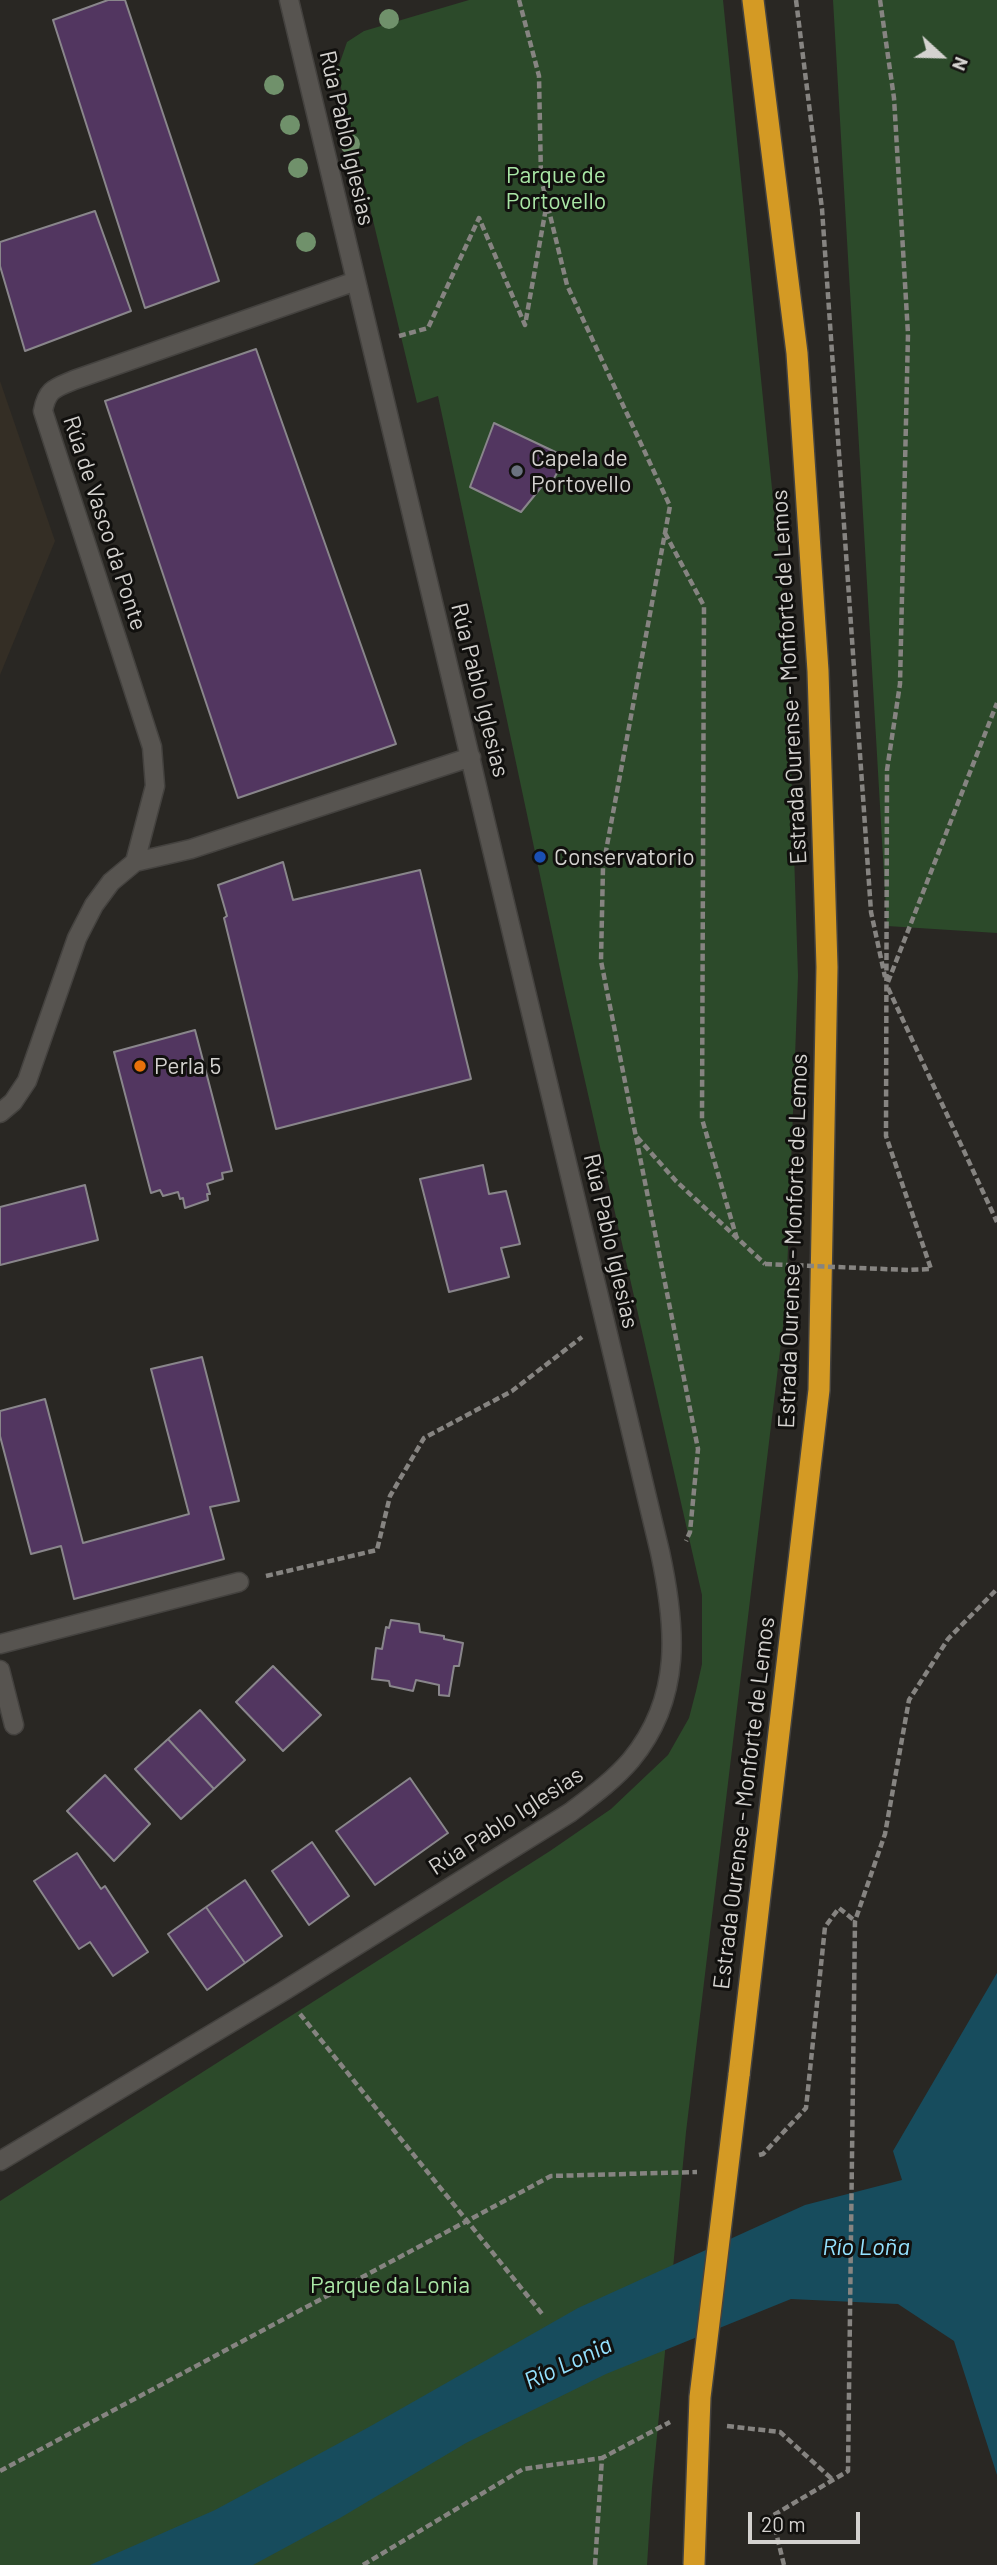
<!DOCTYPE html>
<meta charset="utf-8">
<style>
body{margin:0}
#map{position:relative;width:997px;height:2565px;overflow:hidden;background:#292723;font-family:Barlow,sans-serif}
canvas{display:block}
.north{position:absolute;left:906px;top:21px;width:70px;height:70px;-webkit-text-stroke:5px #11100e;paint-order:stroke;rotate:112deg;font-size:19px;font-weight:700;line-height:28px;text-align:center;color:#d4d2cf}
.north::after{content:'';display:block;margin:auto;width:24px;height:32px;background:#d4d2cf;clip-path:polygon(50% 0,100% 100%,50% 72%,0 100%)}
.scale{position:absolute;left:748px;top:2512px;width:112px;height:32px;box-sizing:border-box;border:4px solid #d4d2cf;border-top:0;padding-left:9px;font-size:21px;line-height:24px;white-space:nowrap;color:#d4d2cf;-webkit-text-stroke:5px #11100e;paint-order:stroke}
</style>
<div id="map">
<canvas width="997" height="2565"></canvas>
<div class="north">N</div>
<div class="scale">20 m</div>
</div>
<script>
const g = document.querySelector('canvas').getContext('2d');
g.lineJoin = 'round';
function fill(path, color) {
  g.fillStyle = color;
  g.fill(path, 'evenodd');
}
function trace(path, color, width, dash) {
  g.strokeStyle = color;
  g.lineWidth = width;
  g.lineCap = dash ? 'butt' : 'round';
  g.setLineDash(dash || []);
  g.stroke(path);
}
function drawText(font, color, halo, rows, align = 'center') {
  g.font = font + ' Barlow,sans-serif';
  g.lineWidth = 6;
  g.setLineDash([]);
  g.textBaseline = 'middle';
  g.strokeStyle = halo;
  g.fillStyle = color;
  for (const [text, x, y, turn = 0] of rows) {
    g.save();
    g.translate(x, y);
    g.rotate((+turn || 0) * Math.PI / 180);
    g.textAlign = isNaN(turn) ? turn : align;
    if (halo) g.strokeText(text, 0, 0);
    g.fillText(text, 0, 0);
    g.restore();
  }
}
const built = new Path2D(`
 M0,381L55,541L0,675Z`);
const green = new Path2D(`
 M469,0H723L787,638L798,976L786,1301L686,2132L652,2488L647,2565H0V2201L550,1851L611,1809L668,1755L689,1718L696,1691L702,1664V1595L565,993L438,396L417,403L337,71L347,42L364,31Z
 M833,0H997V933L887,926Z`);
const water = new Path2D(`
 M997,1973V2475L954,2341L898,2304L791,2299L606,2374L466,2443L340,2518L253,2565H90L215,2510L369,2427L578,2308L805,2205L902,2180L893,2151Z`);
const building = new Path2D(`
 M108,0H125L219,281L145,308L53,20Z
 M95,211L131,311L25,351L0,266V242Z
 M256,349L396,744L238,798L105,401Z
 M494,423L566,457L548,489L543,485L521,512L470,487Z
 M283,862L293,900L420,870L471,1079L276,1129L224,918L227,916L218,885Z
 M195,1030L232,1171L222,1173L223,1179L207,1184L210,1194H207L208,1200L185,1208L183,1198L180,1199L178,1192L163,1196L160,1190L151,1193L114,1052Z
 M483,1165L489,1194L506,1191L520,1244L501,1248L509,1277L449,1292L420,1179Z
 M85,1185L98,1240L0,1265V1207Z
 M202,1357L239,1501L210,1507L224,1559L74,1599L61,1546L31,1554L0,1436V1411L45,1399L83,1543L189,1514L151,1369Z
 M391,1620L419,1624L420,1632L444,1636V1639L463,1643L459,1666H454L449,1696L439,1695V1685L416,1680L413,1691L390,1686L389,1681L372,1679L376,1648L382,1649L386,1627L389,1628Z
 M273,1666L321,1715L283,1751L236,1702Z
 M200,1710L245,1760L214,1789L168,1739Z
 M168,1739L214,1789L181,1819L135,1769Z
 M105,1775L150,1824L114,1861L67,1811Z
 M410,1778L448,1833L375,1885L336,1831Z
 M312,1842L349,1896L309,1925L272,1871Z
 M77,1853L101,1889L105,1886L148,1952L113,1976L90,1942L79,1949L34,1881Z
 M245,1880L282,1936L245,1963L206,1907Z
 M206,1907L245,1963L207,1990L168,1934Z`);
const path = new Path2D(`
 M519,0L539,76L541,178L567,285L670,506L603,867L601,961L698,1449L690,1532L686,1541
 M796,0L822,209L871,912L885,977
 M880,0L894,98L908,334L900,684L887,770L886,1136L931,1269L908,1270
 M399,336L428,328L479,218L525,325L546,208
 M665,533L704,606L702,1119L737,1239
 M888,982L997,703
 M888,988L997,1222
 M637,1137L676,1181L765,1264
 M266,1576L377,1550L390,1496L424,1438L512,1391L582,1337
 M300,2014L543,2315
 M759,2155L763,2154L806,2108L825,1927L839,1908L855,1921
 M727,2426L780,2432L833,2480
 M0,2471L551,2176L697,2172
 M363,2565L523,2469L602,2458
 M595,2565L602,2458L670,2422
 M784,2565L772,2516L848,2471L855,1921L885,1834L909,1700L948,1639L997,1589`);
const street = new Path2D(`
 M135,862L155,786L152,747L43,411C47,389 55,388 74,380L356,281
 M0,1113L13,1102L27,1081L77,938L94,905L111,882L135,862L191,849L471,757
 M0,1644L239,1582
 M0,1670L14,1725
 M0,2161L282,1992L571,1812C592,1796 614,1780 631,1760C683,1697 676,1626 660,1552L289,0`);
const highway = new Path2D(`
 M739,2075L819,1390L827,967L818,671L797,353L753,0`);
const pathBridge = new Path2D(`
 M765,1264L908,1270`);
const highwayBridge = new Path2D(`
 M694,2565L700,2397L739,2075`);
const trees = [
 [389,19],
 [274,85],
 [290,125],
 [350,144],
 [298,168],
 [306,242]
];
const markers = [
 [517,471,7,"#6b7280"],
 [540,857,7,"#1a4fb4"],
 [140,1066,7,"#e8710a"]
];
const streetNames = [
 ["Rúa Pablo Iglesias",347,138,77],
 ["Rúa de Vasco da Ponte",105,523,72],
 ["Estrada Ourense - Monforte de Lemos",789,677,-93],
 ["Rúa Pablo Iglesias",480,690,76],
 ["Rúa Pablo Iglesias",611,1241,77],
 ["Estrada Ourense - Monforte de Lemos",793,1241,-88],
 ["Estrada Ourense - Monforte de Lemos",744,1803,-83],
 ["Rúa Pablo Iglesias",506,1821,-33]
];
const parkNames = [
 ["Parque de",556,175],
 ["Portovello",556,201],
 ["Parque da Lonia",390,2285]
];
const poiNames = [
 ["Capela de",531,458],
 ["Portovello",531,484],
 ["Conservatorio",554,857],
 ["Perla 5",154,1066]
];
const waterNames = [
 ["Río Loña",866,2247],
 ["Río Lonia",568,2363,-25]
];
fill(built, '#342e25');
fill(green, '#2c4a2a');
fill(water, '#174c5d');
fill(building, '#523660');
trace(building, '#89868b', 2);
trace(street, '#44423f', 21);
trace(highway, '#44423f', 24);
trace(path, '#868481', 4.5, [7, 3.5]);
trace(street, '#575450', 18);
trace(highway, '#d49a24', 21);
trace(highwayBridge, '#44423f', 24, []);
trace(pathBridge, '#868481', 4.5, [7, 3.5]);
trace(highwayBridge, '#d49a24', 21);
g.fillStyle = '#70916b';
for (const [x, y] of trees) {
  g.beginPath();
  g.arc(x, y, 10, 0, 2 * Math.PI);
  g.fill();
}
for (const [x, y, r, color] of markers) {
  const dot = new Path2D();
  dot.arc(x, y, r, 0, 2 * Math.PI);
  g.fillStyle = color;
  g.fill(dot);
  trace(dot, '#11100e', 2.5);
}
drawText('23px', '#d4d2cf', '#11100e', streetNames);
drawText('23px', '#aae7a6', '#11100e', parkNames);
drawText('23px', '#d4d2cf', '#11100e', poiNames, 'left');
drawText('italic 24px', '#95e2ff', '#11100e', waterNames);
</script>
